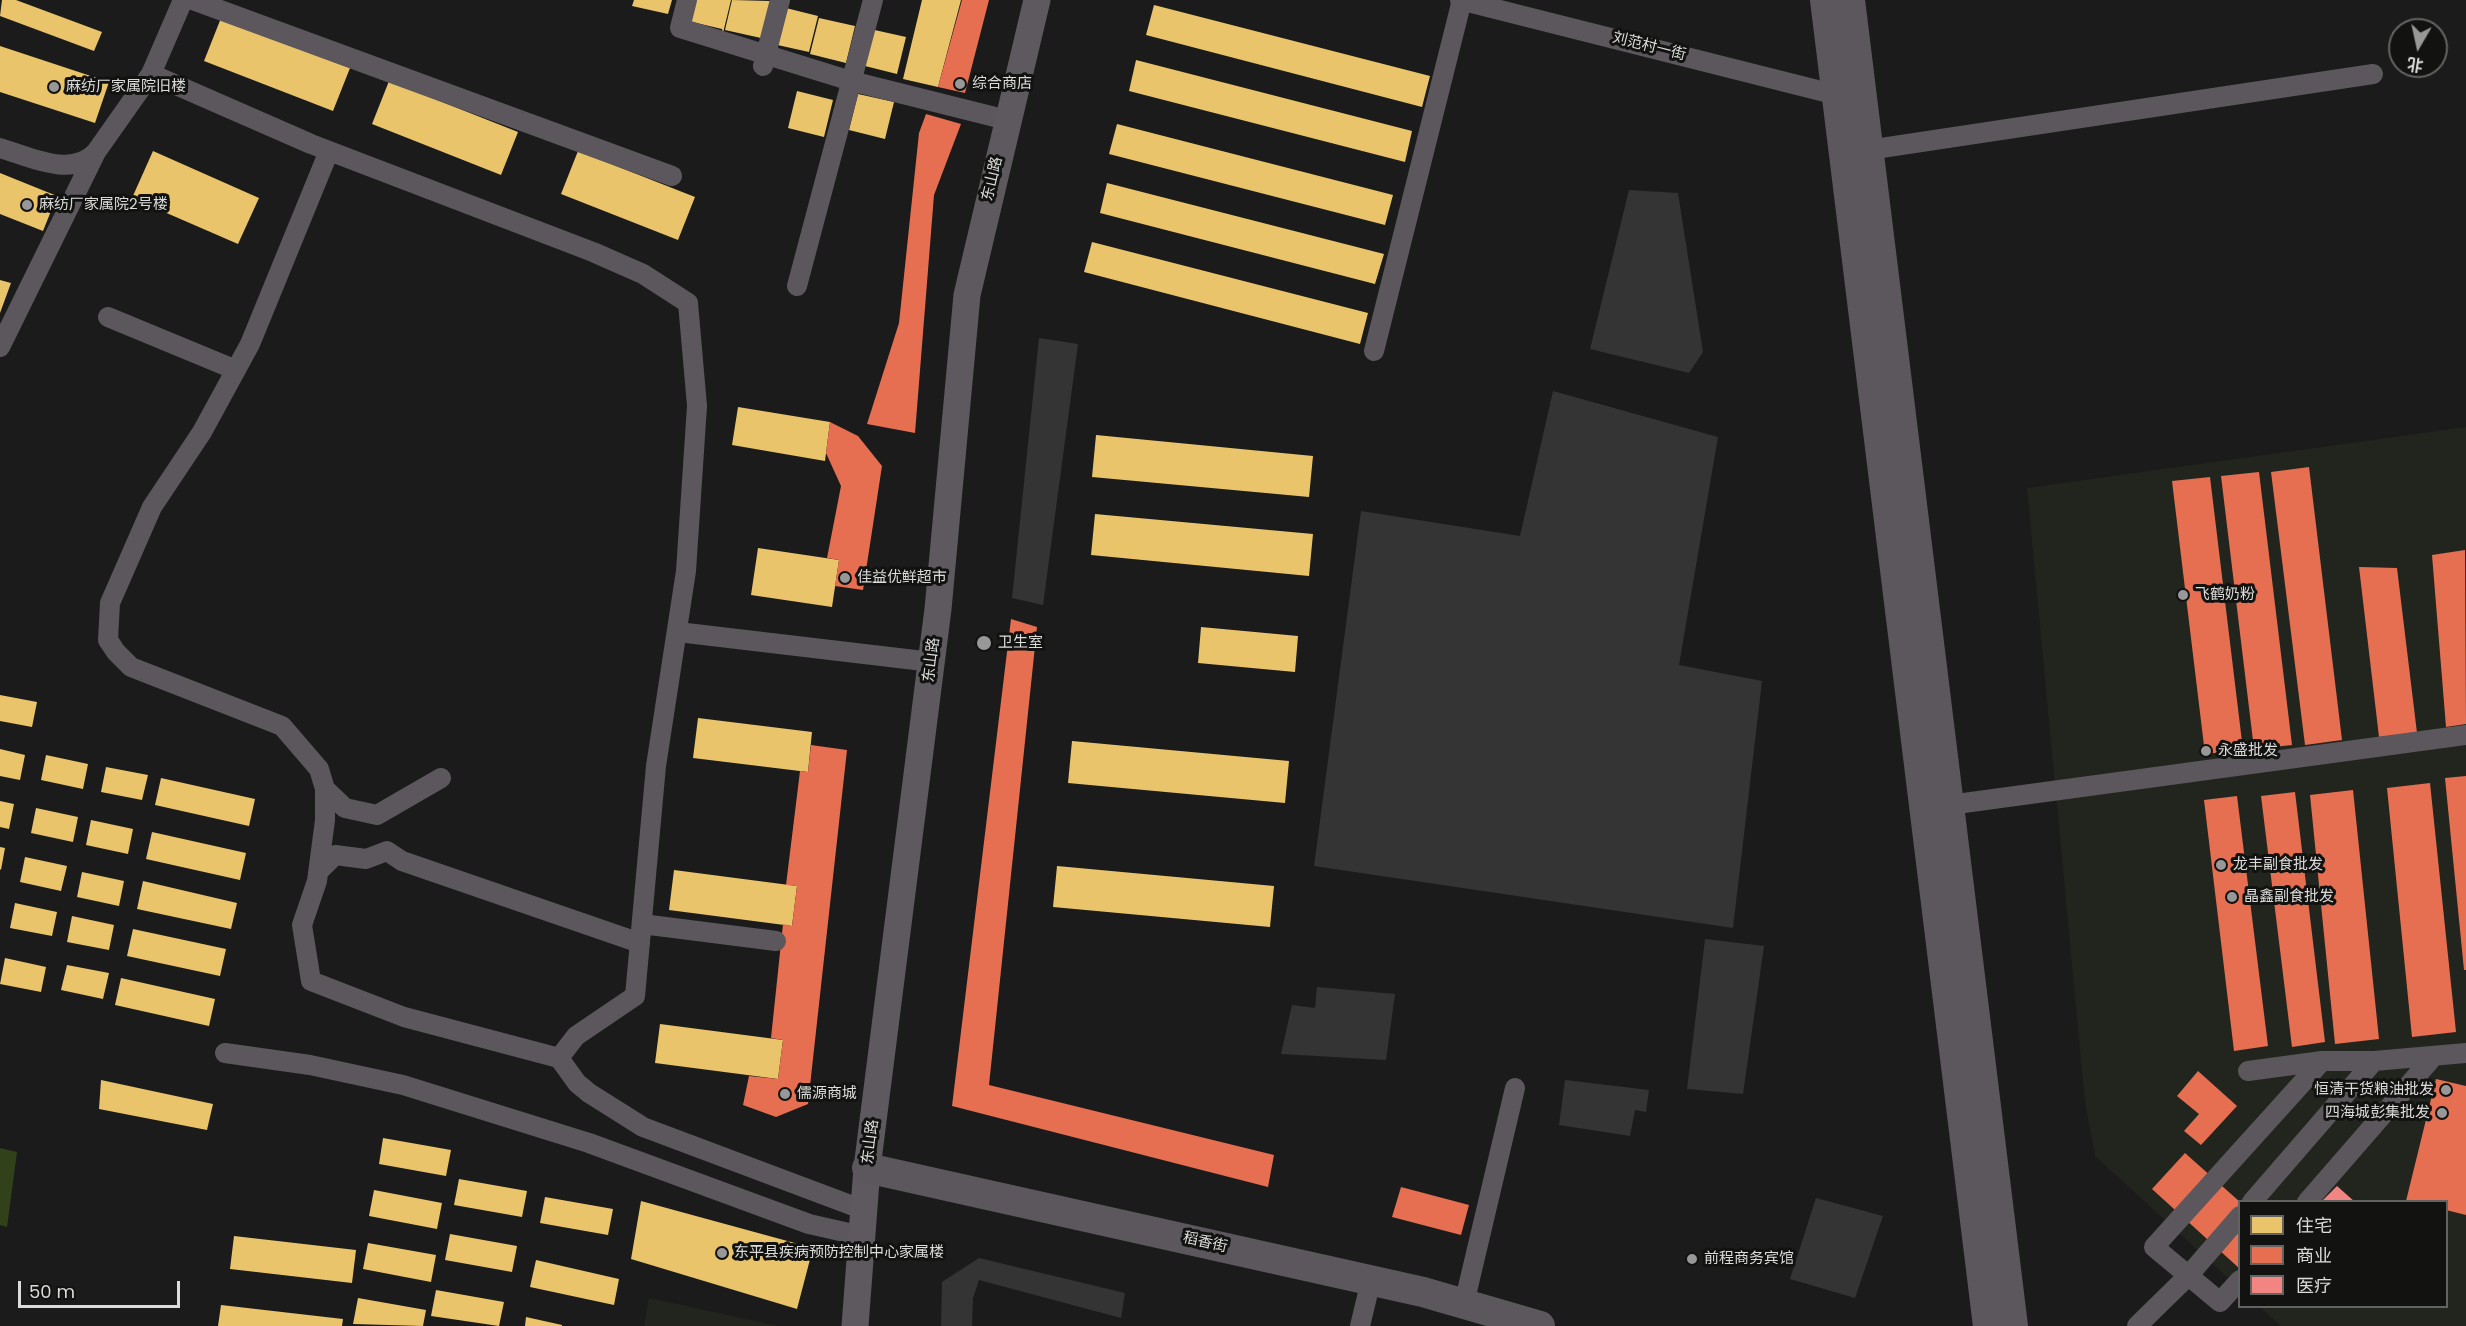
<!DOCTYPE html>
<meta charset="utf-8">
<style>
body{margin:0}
#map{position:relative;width:2466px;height:1326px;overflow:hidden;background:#1b1b1b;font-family:Poppins,"Noto Sans SC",sans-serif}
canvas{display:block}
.legend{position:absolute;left:2238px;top:1200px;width:210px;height:108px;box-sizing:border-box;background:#121311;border:2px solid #636362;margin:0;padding:8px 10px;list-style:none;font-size:18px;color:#dcdcdb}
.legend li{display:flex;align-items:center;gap:12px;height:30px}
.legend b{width:30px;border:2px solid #636362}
.north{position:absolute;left:2388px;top:18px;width:60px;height:60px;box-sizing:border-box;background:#121311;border:2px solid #636362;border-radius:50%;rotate:189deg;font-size:16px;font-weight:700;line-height:24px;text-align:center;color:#dcdcdb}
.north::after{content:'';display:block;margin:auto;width:21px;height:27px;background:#989898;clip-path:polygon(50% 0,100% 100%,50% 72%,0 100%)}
.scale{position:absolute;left:18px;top:1281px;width:162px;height:27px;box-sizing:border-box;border:3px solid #dcdcdb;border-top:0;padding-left:8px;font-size:18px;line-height:21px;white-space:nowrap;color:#dcdcdb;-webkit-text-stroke:4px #121311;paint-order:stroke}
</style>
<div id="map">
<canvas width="2466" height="1326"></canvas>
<ul class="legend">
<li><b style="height:16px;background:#e9c46a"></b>住宅</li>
<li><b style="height:16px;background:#e76f51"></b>商业</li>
<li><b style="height:16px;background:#f28482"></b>医疗</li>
</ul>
<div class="north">北</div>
<div class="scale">50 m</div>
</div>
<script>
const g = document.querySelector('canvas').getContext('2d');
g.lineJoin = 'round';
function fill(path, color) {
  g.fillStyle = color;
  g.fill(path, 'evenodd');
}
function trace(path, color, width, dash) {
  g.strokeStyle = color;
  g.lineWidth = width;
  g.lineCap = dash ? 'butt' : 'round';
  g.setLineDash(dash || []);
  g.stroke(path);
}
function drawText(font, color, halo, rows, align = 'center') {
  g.font = font + ' Poppins,"Noto Sans SC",sans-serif';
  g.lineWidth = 6;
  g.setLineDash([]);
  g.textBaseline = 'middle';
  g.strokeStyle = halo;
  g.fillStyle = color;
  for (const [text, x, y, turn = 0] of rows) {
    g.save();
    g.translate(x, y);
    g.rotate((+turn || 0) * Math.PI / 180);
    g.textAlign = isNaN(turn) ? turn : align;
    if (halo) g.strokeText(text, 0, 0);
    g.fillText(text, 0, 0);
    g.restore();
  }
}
const built = new Path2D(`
 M2466,427V1326H2281L2260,1307L2446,1306V1202H2240L2239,1288L2095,1156L2085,1102L2027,488Z
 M649,1298L779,1326H644Z`);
const green = new Path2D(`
 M0,1148L17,1152L7,1227L0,1225Z`);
const homes = new Path2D(`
 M2,0H16L102,32L94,51L0,16Z
 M634,0H672L668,14L632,6Z
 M693,0H731L723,33L722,29L688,21Z
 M732,0L770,1L761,38L725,30Z
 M922,0H961L938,87L903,79Z
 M1154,5L1430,76L1422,107L1146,35Z
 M782,7L818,16L809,52L773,44Z
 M221,18L350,68L333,111L204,61Z
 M819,18L855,26L846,63L810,54Z
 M870,29L906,37L897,74L861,65Z
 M0,46L109,82L95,123L0,92Z
 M1136,60L1412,131L1405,162L1129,91Z
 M389,81L518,132L501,175L372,124Z
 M797,91L833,100L824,137L788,128Z
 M858,94L894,102L885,139L849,130Z
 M1117,124L1393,195L1385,225L1109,154Z
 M153,151L259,198L238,244L132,198Z
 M578,151L695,197L678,240L561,194Z
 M0,173L57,196L43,231L0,214Z
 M1107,183L1384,254L1375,284L1100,213Z
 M1092,242L1368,313L1360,344L1084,272Z
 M0,280L11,283L0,313Z
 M738,407L830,422L825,461L732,445Z
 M1096,435L1313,456L1309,497L1092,477Z
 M1095,514L1313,534L1309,576L1091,555Z
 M758,548L839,560L832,607L751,595Z
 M1201,627L1298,636L1295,672L1198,663Z
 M0,695L37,702L32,727L0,721Z
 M698,718L812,732L808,772L693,758Z
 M1072,741L1289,761L1285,803L1068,783Z
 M0,749L25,755L20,780L0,776Z
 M46,755L88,764L83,789L41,780Z
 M106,767L148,775L142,800L101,792Z
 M161,778L255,799L249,826L155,805Z
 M0,801L14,804L9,829L0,827Z
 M36,808L78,817L73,842L31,833Z
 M91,820L133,829L128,854L86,845Z
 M152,832L246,853L240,880L146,859Z
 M0,847L5,848L1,870L0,869Z
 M25,857L67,866L61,891L20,882Z
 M1057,866L1274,886L1270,927L1053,907Z
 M674,870L797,886L792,926L669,910Z
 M82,872L124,881L119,906L77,897Z
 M143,881L237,903L231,929L137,909Z
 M15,903L57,912L52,936L10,928Z
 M72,916L114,925L109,950L67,942Z
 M133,929L226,949L220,976L127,956Z
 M5,958L46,967L41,992L0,984Z
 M67,965L109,973L103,999L61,990Z
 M121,978L215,999L209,1026L115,1005Z
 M660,1024L783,1040L778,1079L655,1063Z
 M101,1080L213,1104L207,1130L99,1109Z
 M383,1138L451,1150L446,1176L379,1164Z
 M459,1179L527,1191L522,1217L454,1205Z
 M374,1190L442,1203L437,1229L369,1216Z
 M545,1197L613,1209L608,1235L540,1223Z
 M641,1201L813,1248L797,1309L631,1259Z
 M450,1234L517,1246L512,1272L445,1260Z
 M234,1236L356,1250L352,1283L230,1269Z
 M368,1243L436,1255L431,1282L363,1269Z
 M536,1260L619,1279L614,1305L530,1287Z
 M436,1290L504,1302L499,1326L431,1316Z
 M358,1298L426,1310L423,1326L353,1324Z
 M221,1305L343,1319L342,1326H218Z
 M526,1317L562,1325V1326H525Z`);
const shops = new Path2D(`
 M962,0H989L965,93L938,87Z
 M926,114L961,124L934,195L915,433L867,424L899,323L919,133Z
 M830,422L858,436L882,466L863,590L835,586L839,560L827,558L841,486L826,453Z
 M2309,467L2342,740L2305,745L2271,472Z
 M2259,472L2292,745L2254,749L2221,476Z
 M2210,477L2243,750L2205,754L2172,481Z
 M2465,550L2466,724L2446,727L2432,555Z
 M2359,567L2397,568L2417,733L2379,737Z
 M1011,619L1037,627L989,1085L1274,1155L1268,1187L952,1106Z
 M811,745L847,750L808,1104L776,1117L743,1105L749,1076L778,1079L783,1040L771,1038L783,924L792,926L797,886L786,885L800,771L808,772Z
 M2466,776V970H2464L2445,778Z
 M2430,783L2456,1032L2412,1037L2387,788Z
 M2353,790L2379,1039L2335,1044L2310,795Z
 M2295,792L2325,1042L2292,1047L2261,796Z
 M2237,796L2268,1046L2234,1051L2204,800Z
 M2198,1071L2237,1106L2201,1145L2184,1131L2199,1114L2177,1096Z
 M2436,1079L2466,1086V1215L2446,1210V1202L2406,1201Z
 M2185,1153L2240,1202V1269L2152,1189Z
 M1401,1187L1469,1205L1461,1235L1392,1217Z`);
const health = new Path2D(`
 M2337,1186L2355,1202H2321Z`);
const building = new Path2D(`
 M1629,190L1678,193L1703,352L1689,373L1590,349Z
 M1039,338L1078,344L1043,605L1012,598Z
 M1553,391L1718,437L1679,665L1762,681L1733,928L1314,866L1361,511L1520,536Z
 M1705,939L1764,946L1743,1094L1687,1089Z
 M1317,987L1395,994L1386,1060L1281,1054L1292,1005L1315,1008Z
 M1565,1080L1649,1090L1646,1112L1635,1110L1630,1136L1559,1125Z
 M1816,1198L1883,1216L1855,1298L1790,1279Z
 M979,1258L1125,1293L1121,1318L979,1280L973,1298L972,1326H941L942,1282Z`);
const street = new Path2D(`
 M193,0L672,176
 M687,0L680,28L851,81L1007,120
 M1460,0L1837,95
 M763,66L780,0
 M151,74L311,144L593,252L643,274L688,303L697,406L686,571L656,766L635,996L576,1036L559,1058
 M0,148C28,156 72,179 96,152
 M1868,150L2373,74
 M329,151L250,344L202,432L152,507L110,603L108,640L116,652L131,667L282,726L319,769L325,789V820L317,881L302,925L311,981L404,1017L559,1058L577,1083L589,1093L643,1127L864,1210
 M797,286L873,0
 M108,317L236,370
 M0,347L96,152L151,74L183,0
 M1374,351L1462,0
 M678,632L932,662
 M325,789L345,808L377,815L441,778
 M1949,805L2466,735
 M318,872L335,855L366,859L387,851L402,861L640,943
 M642,924L776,941
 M225,1053L310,1065L403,1085L589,1143L809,1224L862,1236
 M2248,1071L2322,1061H2374L2466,1053
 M2252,1202L2374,1061
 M2307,1202L2433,1057
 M2240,1280L2220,1302L2154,1247L2322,1061
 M1464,1304L1515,1088
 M1360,1326L1371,1280
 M2137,1326L2188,1276L2240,1216`);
const secondary = new Path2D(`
 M855,1326L867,1168L938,609L967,295L1037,0`);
const primary = new Path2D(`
 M1825,0L1988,1326
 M1850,0L2013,1326
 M867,1168L1423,1292L1540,1326`);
const markers = [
 [960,84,6,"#989898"],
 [54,87,6,"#989898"],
 [27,205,6,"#989898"],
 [845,578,6,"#989898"],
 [2183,595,6,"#989898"],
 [984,643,8,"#989898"],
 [2206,751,6,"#989898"],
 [2221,865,6,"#989898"],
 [2232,897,6,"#989898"],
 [2446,1090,6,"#989898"],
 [785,1094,6,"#989898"],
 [2442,1113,6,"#989898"],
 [722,1253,6,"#989898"],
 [1692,1259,6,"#989898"]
];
const streetNames = [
 ["刘范村一街",1649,47,14],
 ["东山路",993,179,-77],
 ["东山路",932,660,-83],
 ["东山路",871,1142,-83],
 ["稻香街",1205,1243,13]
];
const poiNames = [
 ["综合商店",972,84],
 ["麻纺厂家属院旧楼",66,87],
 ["麻纺厂家属院2号楼",39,205],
 ["佳益优鲜超市",857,578],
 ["飞鹤奶粉",2195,595],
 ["卫生室",998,643],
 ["永盛批发",2218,751],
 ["龙丰副食批发",2233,865],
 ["晶鑫副食批发",2244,897],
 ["恒清干货粮油批发",2434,1090,"right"],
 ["儒源商城",797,1094],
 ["四海城彭集批发",2430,1113,"right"],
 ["东平县疾病预防控制中心家属楼",734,1253],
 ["前程商务宾馆",1704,1259]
];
fill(built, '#22251e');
fill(green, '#31421b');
fill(homes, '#e9c46a');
fill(shops, '#e76f51');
fill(health, '#f28482');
fill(building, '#343434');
trace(street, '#5b575c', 20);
trace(secondary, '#5d595f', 27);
trace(primary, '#5c575d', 30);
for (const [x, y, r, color] of markers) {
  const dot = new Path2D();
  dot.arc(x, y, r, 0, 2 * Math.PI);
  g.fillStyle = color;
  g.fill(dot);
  trace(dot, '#121311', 2);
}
drawText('15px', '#dcdcdb', '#121311', streetNames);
drawText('15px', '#dcdcdb', '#121311', poiNames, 'left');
</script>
